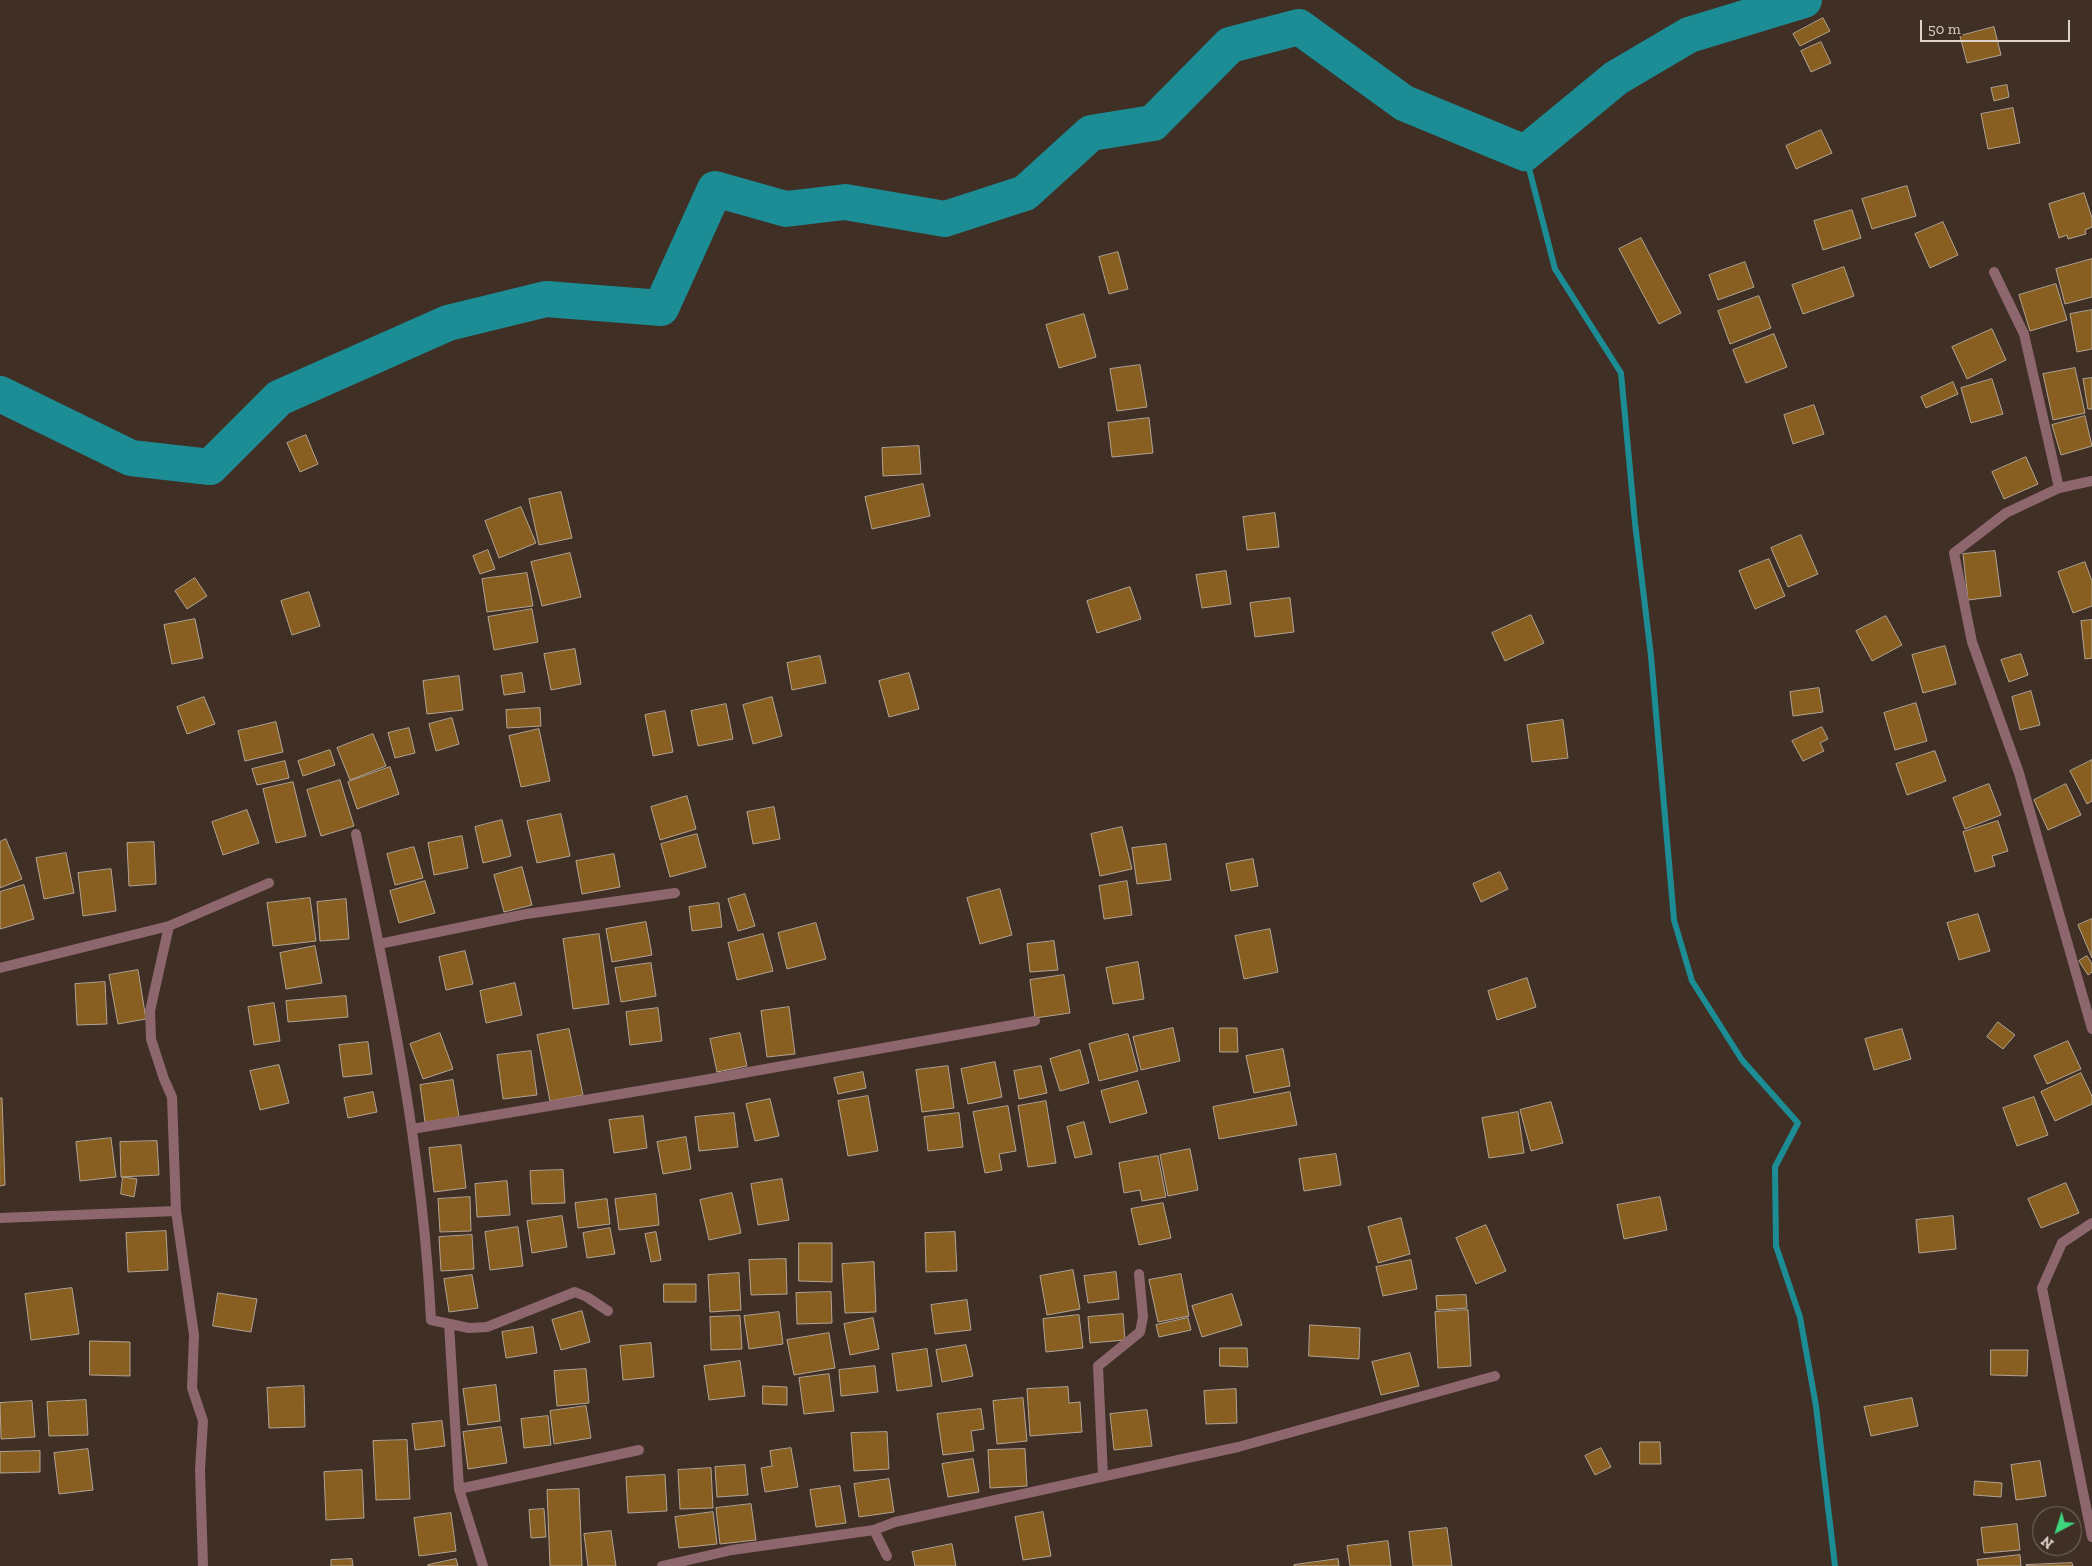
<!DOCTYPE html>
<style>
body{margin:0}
#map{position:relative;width:2092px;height:1566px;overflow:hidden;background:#3f2f25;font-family:"Zilla Slab",serif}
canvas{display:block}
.north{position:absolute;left:2032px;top:1506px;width:50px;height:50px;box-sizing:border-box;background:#3f2f25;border:1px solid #7e7068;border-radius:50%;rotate:220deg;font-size:14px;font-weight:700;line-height:20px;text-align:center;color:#ddd2cc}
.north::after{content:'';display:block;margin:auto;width:18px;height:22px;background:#3ed77d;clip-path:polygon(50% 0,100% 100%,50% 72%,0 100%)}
.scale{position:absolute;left:1920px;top:20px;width:150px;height:22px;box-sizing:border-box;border:2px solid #ddd2cc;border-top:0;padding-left:6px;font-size:15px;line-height:18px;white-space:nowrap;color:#ddd2cc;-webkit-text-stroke:4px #3f2f25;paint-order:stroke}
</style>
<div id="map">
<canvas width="2092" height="1566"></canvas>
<div class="north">N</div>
<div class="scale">50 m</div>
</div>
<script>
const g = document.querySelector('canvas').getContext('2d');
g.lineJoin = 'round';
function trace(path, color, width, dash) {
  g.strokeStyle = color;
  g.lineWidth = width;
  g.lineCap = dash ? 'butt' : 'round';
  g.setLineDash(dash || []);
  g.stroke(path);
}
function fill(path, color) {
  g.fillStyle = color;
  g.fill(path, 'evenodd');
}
const stream = new Path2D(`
 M1525,153L1555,269L1621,373L1635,523L1651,656L1674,920L1692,981L1742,1060L1798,1123L1775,1167L1776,1246L1800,1317L1816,1406L1835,1566`);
const river = new Path2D(`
 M0,394L131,458L210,467L279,398L448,323L546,299L661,308L715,189L786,209L845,202L945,219L1025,193L1091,133L1153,123L1230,45L1299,27L1404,103L1525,153L1616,78L1689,35L1804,0`);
const building = new Path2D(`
 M1823,18L1830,31L1800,46L1793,34Z
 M1994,27L2001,55L1967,63L1960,36Z
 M1821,42L1831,63L1811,72L1801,51Z
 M2007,85L2009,97L1994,101L1991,88Z
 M2013,108L2020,143L1988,149L1981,114Z
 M1821,130L1832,153L1796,169L1786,146Z
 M1907,186L1916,216L1872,229L1862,199Z
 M2084,193L2092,218V227L2085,230L2086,234L2068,239L2067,235L2059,238L2049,204Z
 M1852,210L1861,238L1823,250L1814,221Z
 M1943,222L1958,255L1930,268L1915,234Z
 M1641,238L1681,313L1659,324L1619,249Z
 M1118,252L1128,289L1109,294L1099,257Z
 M2092,259V297L2065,304L2056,269Z
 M1745,262L1754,287L1718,300L1709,275Z
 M1844,267L1854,296L1803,314L1792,285Z
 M2056,284L2067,320L2030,331L2019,295Z
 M1759,296L1771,328L1730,344L1718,311Z
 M2092,310V349L2077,352L2070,314Z
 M1084,314L1096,357L1059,368L1046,325Z
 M1992,329L2006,360L1967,379L1952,347Z
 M1774,334L1787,367L1746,383L1733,350Z
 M1140,365L1147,407L1117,411L1110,369Z
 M2075,368L2085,413L2053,420L2043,374Z
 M2092,378V409H2088L2083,379Z
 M1992,379L2003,414L1971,423L1961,388Z
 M1953,382L1958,394L1926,408L1921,397Z
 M1814,405L1824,434L1793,444L1784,415Z
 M2085,416L2092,446L2061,455L2052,425Z
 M1149,418L1153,453L1112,457L1108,423Z
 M306,435L318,464L300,472L287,443Z
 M919,446L921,474L883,476L882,448Z
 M2026,457L2038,484L2004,499L1992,472Z
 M923,484L930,516L872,529L865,497Z
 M561,492L572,538L539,545L529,499Z
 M521,507L536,543L499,558L485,521Z
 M1275,513L1279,547L1247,550L1243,517Z
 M1801,535L1818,574L1788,587L1771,548Z
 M488,550L495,569L480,574L473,556Z
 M1995,551L2001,596L1968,600L1963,554Z
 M570,553L581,597L542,606L531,562Z
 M1769,559L1785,596L1755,609L1739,571Z
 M2085,562L2092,581V606L2073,613L2058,572Z
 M1226,571L1231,604L1202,608L1196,575Z
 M527,573L533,606L487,612L482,579Z
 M195,578L207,596L187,609L175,591Z
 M1130,587L1141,619L1097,633L1087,601Z
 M309,592L320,626L292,635L281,601Z
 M1290,598L1294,632L1255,637L1250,603Z
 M532,609L538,642L494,650L488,617Z
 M1531,615L1544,643L1505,661L1492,633Z
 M1886,616L1902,645L1872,661L1856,631Z
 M195,619L203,658L172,664L164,625Z
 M2092,620V658L2085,659L2081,621Z
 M1945,646L1956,684L1923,693L1912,655Z
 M575,649L581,684L551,690L544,654Z
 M2021,654L2028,675L2009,682L2001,660Z
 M820,656L826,683L792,690L787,663Z
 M522,673L525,692L504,695L501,676Z
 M909,673L919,709L889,717L879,681Z
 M459,676L463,710L427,714L423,681Z
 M1819,688L1823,712L1793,716L1790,692Z
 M2031,691L2040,725L2020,730L2012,697Z
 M204,697L215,724L187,734L177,707Z
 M772,697L782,736L753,744L743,705Z
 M1916,703L1927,741L1895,750L1884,713Z
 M726,704L733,739L698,746L691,711Z
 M540,708L541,726L507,728L506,710Z
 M665,711L673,752L653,756L645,715Z
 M452,718L459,744L436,751L429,724Z
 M1563,720L1568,758L1532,762L1527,725Z
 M276,722L283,752L245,761L238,731Z
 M1822,727L1828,739L1820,743L1824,751L1803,761L1792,741Z
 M409,728L415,753L395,758L388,733Z
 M539,729L550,781L521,787L509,736Z
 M373,734L386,766L350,780L337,748Z
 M330,750L335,765L303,776L298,761Z
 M1935,751L1946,781L1907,795L1896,764Z
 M2092,760V801L2087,804L2070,771Z
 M285,761L289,778L257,785L252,769Z
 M390,767L399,794L357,809L348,782Z
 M340,780L354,826L321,836L307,790Z
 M293,782L306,836L276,843L263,789Z
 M1989,784L2001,815L1965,829L1953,798Z
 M2066,784L2081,815L2048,830L2034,800Z
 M687,796L696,829L660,840L651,807Z
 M774,807L780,839L753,844L747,812Z
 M247,810L259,843L223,855L212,822Z
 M561,814L570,856L537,863L527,821Z
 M502,820L511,856L483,863L475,827Z
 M1998,821L2008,851L1992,856L1995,866L1975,872L1963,832Z
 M1122,827L1132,869L1100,876L1091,834Z
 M697,834L706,867L670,877L661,844Z
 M462,836L468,868L434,875L428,843Z
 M6,839L22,879L0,888V842Z
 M154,842L156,884L129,886L127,843Z
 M1166,844L1171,880L1137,884L1132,848Z
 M414,847L423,878L395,885L387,854Z
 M66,853L74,893L44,899L36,858Z
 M614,854L620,887L582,894L576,861Z
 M1253,859L1258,886L1231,891L1226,864Z
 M522,867L532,905L504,912L494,875Z
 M111,869L116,911L83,916L78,873Z
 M1500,872L1508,889L1481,902L1473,884Z
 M425,881L435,913L399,923L390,891Z
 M1127,881L1132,915L1104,919L1099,886Z
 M24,885L34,919L0,929V892Z
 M1000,889L1012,935L980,944L967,898Z
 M745,894L755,926L738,931L728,899Z
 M310,898L316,941L273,946L267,903Z
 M346,899L349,939L320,941L317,902Z
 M719,903L722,927L692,931L689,907Z
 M1978,914L1990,951L1959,960L1947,923Z
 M2092,919V958L2078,925Z
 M646,922L652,955L612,962L606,929Z
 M816,923L826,959L787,969L778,933Z
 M1270,929L1278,972L1244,979L1235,936Z
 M599,934L609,1004L573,1009L563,939Z
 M763,934L773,971L737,980L728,943Z
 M1054,941L1058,970L1030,972L1027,944Z
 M315,946L322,983L286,989L280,953Z
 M465,951L473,984L446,990L439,957Z
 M2087,956L2092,964V972L2088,975L2079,961Z
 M1138,962L1144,999L1113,1004L1106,968Z
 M651,963L656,996L621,1002L615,968Z
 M138,970L146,1019L118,1024L109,975Z
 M1064,975L1070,1013L1035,1018L1030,980Z
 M1527,978L1536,1007L1497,1020L1488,991Z
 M105,982L107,1024L77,1025L75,984Z
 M515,983L522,1015L486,1023L480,991Z
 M346,996L348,1017L288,1022L286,1001Z
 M274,1003L280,1041L254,1045L248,1007Z
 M789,1007L795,1054L767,1057L761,1011Z
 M658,1008L662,1041L630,1045L626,1012Z
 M1998,1022L2015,1035L2003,1049L1987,1037Z
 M1173,1028L1180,1061L1141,1070L1133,1037Z
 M1220,1028H1237L1238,1052H1220Z
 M569,1029L583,1095L550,1101L537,1035Z
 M1902,1029L1911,1059L1874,1070L1865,1039Z
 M440,1033L453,1069L423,1079L410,1044Z
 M740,1033L747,1066L717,1072L710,1039Z
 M1128,1034L1138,1071L1099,1081L1089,1044Z
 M2068,1041L2081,1069L2047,1084L2034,1056Z
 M368,1042L372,1074L343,1077L339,1045Z
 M1283,1049L1290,1086L1254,1093L1246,1056Z
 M1080,1050L1089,1083L1060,1091L1050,1059Z
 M531,1051L537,1095L503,1099L497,1055Z
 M995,1062L1002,1097L968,1104L961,1069Z
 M279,1065L289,1103L260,1110L250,1071Z
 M948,1066L954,1108L922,1112L916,1070Z
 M1041,1066L1047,1093L1019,1099L1014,1071Z
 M863,1072L866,1088L838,1094L834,1078Z
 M2081,1073L2092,1096V1104L2055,1121L2041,1092Z
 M453,1080L459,1117L425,1122L420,1085Z
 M1138,1081L1147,1113L1110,1123L1101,1091Z
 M373,1092L377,1112L348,1118L344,1098Z
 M1290,1092L1297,1125L1219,1139L1213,1107Z
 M868,1096L878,1151L848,1156L838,1101Z
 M2034,1097L2048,1135L2017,1146L2003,1108Z
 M0,1098H2L5,1185L0,1186Z
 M770,1099L779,1136L755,1141L746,1104Z
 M1046,1101L1056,1163L1028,1167L1018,1106Z
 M1551,1102L1563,1143L1531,1151L1520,1110Z
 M1008,1106L1016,1151L999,1154L1002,1170L985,1173L973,1112Z
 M1518,1112L1524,1153L1489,1158L1482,1118Z
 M734,1113L738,1147L699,1151L695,1117Z
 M959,1113L963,1147L928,1151L924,1117Z
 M643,1116L647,1148L614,1153L609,1120Z
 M1084,1122L1092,1154L1075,1158L1067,1127Z
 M686,1137L691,1169L663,1174L657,1142Z
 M111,1138L116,1177L80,1181L76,1142Z
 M157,1141L159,1175L121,1177L120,1142Z
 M461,1145L466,1188L434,1192L429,1148Z
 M1190,1149L1198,1190L1168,1196L1160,1155Z
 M1336,1154L1341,1185L1304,1191L1299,1159Z
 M1158,1156L1166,1197L1142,1201L1140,1190L1124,1193L1119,1163Z
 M563,1170L565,1203L532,1204L530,1171Z
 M123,1177L137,1179L134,1197L121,1194Z
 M782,1179L789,1220L758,1225L751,1184Z
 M507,1181L510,1215L477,1217L475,1184Z
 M2066,1183L2079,1213L2041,1228L2028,1199Z
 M732,1193L741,1233L709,1240L700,1200Z
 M656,1194L659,1225L619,1230L615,1199Z
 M470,1197L471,1231L440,1232L438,1199Z
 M1660,1197L1667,1230L1624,1239L1617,1205Z
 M607,1199L610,1224L578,1228L575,1203Z
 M1163,1203L1171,1238L1139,1245L1131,1209Z
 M562,1216L567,1247L532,1253L527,1221Z
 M1953,1216L1956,1249L1919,1253L1916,1220Z
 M1401,1218L1410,1254L1378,1263L1368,1227Z
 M1486,1225L1506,1271L1476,1284L1456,1238Z
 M518,1227L523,1266L490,1270L485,1232Z
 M610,1228L615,1254L587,1258L583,1233Z
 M166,1231L168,1270L128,1272L126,1233Z
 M656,1232L661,1260L651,1262L645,1234Z
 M955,1232L957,1271L926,1272L925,1233Z
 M472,1235L474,1269L441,1271L439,1237Z
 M799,1243H832V1282L799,1281Z
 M786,1259L787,1294L751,1295L749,1260Z
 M1411,1260L1417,1289L1383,1296L1376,1267Z
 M874,1262L876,1312L845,1313L842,1264Z
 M1073,1270L1080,1309L1047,1315L1040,1276Z
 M1116,1272L1119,1299L1088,1303L1084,1276Z
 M739,1273L741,1310L710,1312L708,1275Z
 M1181,1274L1189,1316L1158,1322L1149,1280Z
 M472,1275L478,1308L449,1312L444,1279Z
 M664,1284H696V1302H664Z
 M72,1288L79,1334L31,1340L25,1294Z
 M831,1292L832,1323L797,1324L796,1293Z
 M218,1293L257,1299L251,1332L213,1326Z
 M1232,1294L1242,1325L1202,1337L1192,1306Z
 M1466,1295L1467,1308L1437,1310L1436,1296Z
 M967,1300L971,1330L935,1334L931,1305Z
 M1468,1310L1471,1366L1438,1368L1435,1312Z
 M582,1311L590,1342L561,1350L552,1320Z
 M779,1312L783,1344L749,1349L744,1316Z
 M1123,1314L1125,1340L1090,1343L1088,1317Z
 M1079,1315L1083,1348L1046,1352L1043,1319Z
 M740,1316L742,1349L711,1350L710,1317Z
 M873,1318L879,1349L850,1355L844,1324Z
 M1188,1318L1191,1330L1159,1337L1156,1325Z
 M1310,1325L1360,1328L1359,1359L1309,1356Z
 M533,1327L537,1353L506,1358L502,1332Z
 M829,1333L835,1368L794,1375L787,1340Z
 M90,1341L130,1342V1376L90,1375Z
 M651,1343L654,1377L623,1380L620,1346Z
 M966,1345L973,1376L942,1382L936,1350Z
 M1220,1348H1247L1248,1367L1220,1366Z
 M927,1349L932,1386L897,1391L892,1354Z
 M1991,1350H2028L2027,1376L1991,1375Z
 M1410,1353L1419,1386L1381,1395L1372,1362Z
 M740,1361L745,1396L709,1400L704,1366Z
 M875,1366L878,1392L841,1396L839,1370Z
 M586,1369L589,1403L557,1406L554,1371Z
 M829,1374L834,1411L804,1414L799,1378Z
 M496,1385L500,1421L468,1425L463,1389Z
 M304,1386L305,1427L269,1428L267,1388Z
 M763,1386L787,1387V1405L763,1404Z
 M1068,1387L1069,1403L1080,1402L1082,1432L1030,1436L1027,1389Z
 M1236,1389L1237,1423L1206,1424L1204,1391Z
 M1023,1398L1027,1441L997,1444L993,1401Z
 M1912,1398L1918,1426L1871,1436L1864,1407Z
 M86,1400L88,1435L49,1436L47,1402Z
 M32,1401L35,1437L1,1439L0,1403Z
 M586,1406L591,1438L554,1444L550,1411Z
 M981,1409L984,1429L971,1431L974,1451L943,1455L937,1414Z
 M1147,1410L1152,1446L1114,1450L1110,1414Z
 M548,1416L551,1445L524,1448L521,1419Z
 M442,1421L445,1446L415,1450L412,1424Z
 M501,1427L507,1463L468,1469L463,1432Z
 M887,1432L889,1469L854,1471L851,1433Z
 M407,1440L410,1499L376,1500L373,1441Z
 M1640,1442H1660L1661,1464H1640Z
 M791,1448L798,1487L765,1492L761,1468L772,1466L770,1451Z
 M1601,1448L1611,1467L1595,1475L1585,1456Z
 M88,1449L93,1490L59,1494L54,1453Z
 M1025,1449L1027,1486L990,1488L988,1450Z
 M40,1451V1472L0,1473V1452Z
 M973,1459L979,1492L948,1497L942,1464Z
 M2040,1461L2046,1496L2016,1500L2011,1465Z
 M745,1465L748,1495L717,1497L715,1467Z
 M711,1468L713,1508L680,1509L678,1470Z
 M362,1470L364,1518L326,1520L324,1472Z
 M665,1475L667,1511L628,1513L626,1477Z
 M889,1479L894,1512L859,1517L854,1484Z
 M1975,1481L2002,1483L2001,1497L1974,1495Z
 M840,1486L846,1523L816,1527L810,1490Z
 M579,1489L582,1566H550L547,1490Z
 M751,1504L756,1540L720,1544L716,1508Z
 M544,1509L546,1537L531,1538L529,1510Z
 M713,1512L717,1544L679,1548L675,1517Z
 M1043,1512L1051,1556L1023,1560L1015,1517Z
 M451,1513L456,1551L419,1556L414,1518Z
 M2017,1524L2020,1550L1984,1553L1981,1528Z
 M1447,1528L1452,1566H1413L1409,1532Z
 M611,1531L616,1566H588L584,1534Z
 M1388,1541L1391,1566H1350L1347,1546Z
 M952,1544L956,1566H915L912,1552Z
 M2020,1555L2021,1566H1978L1977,1560Z
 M352,1559L353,1566H331V1560Z
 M456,1559L458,1566H428V1565Z
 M1338,1559L1339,1566H1294V1565Z
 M2072,1563L2073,1566H2026V1565Z`);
const street = new Path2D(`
 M1994,272L2024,334L2059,488
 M2092,481L2059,488L2006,513L1954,553L1972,642L2019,773L2092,1029
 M356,834C390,994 423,1155 431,1320L469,1328L487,1327L575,1292L587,1297L608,1311
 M169,926L150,1011L151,1039L164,1079L172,1097L176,1211L194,1335L192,1388L203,1421L200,1470L203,1566
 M379,944L526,914L675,893
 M0,968L169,926L269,883
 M412,1129L704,1080L1035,1021
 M0,1218L176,1211
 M2092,1223L2062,1243L2042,1288L2092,1537
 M449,1324L459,1489L483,1566
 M1103,1476L1098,1366L1140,1332L1143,1317L1139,1274
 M459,1489L639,1450
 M874,1530L887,1556
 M662,1566L732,1550L874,1530L895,1522L1238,1447L1495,1376`);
trace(stream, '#1c8d94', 6);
trace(river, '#1c8d94', 36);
fill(building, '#895f21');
trace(building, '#b1a493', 1);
trace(street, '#8e666e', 10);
</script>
